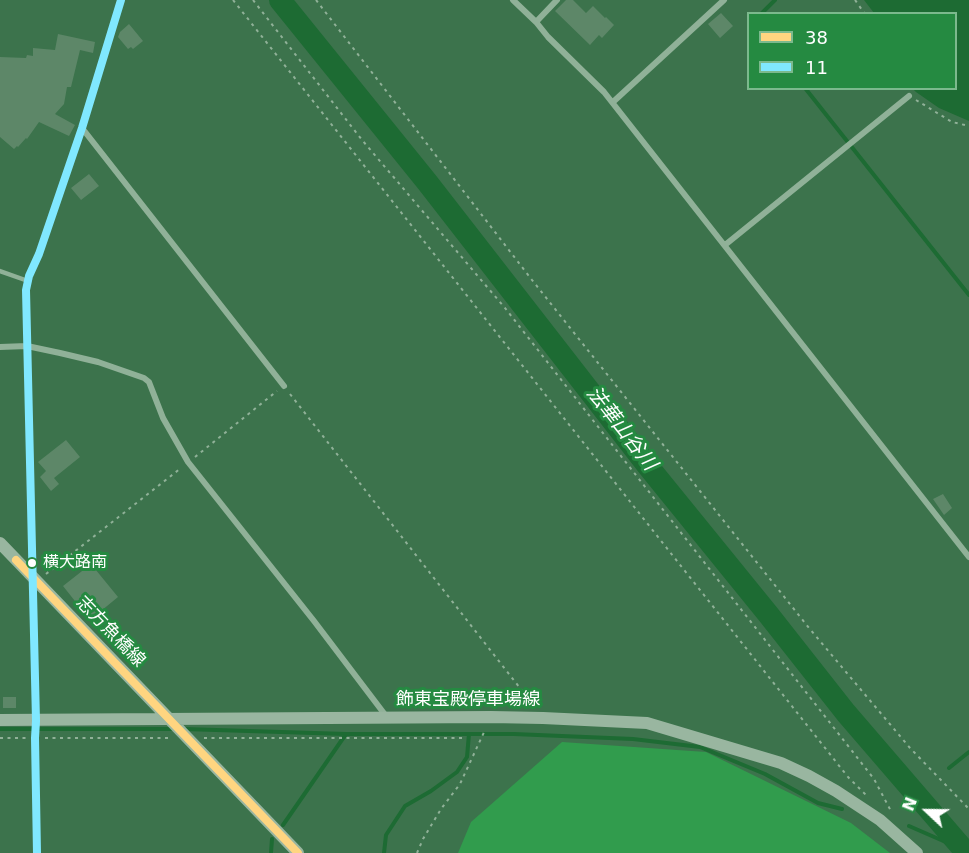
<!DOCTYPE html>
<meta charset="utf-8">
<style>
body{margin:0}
#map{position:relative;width:969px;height:853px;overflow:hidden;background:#3c734c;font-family:"DejaVu Sans",sans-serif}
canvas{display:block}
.legend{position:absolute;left:747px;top:12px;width:210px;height:78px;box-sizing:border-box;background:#258a41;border:2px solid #7cb98d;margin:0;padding:8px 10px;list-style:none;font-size:18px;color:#fff}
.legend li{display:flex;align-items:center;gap:12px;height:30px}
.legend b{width:30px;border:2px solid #7cb98d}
.north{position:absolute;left:897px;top:781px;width:60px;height:60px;-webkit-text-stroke:4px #258a41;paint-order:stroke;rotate:292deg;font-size:16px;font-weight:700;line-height:24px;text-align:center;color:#fff}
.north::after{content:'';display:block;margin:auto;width:21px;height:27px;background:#fff;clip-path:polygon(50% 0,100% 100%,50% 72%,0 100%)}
</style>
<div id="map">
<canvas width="969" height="853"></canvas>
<ul class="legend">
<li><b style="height:8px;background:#ffd580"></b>38</li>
<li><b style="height:8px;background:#80e8ff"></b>11</li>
</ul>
<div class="north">N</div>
</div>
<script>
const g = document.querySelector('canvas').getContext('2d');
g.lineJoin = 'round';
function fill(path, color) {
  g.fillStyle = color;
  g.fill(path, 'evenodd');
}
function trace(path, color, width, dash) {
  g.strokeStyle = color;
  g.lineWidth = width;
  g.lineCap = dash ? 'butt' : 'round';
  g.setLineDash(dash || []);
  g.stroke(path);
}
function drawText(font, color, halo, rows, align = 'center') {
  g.font = font + ' "DejaVu Sans","Noto Sans JP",sans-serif';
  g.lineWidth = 6;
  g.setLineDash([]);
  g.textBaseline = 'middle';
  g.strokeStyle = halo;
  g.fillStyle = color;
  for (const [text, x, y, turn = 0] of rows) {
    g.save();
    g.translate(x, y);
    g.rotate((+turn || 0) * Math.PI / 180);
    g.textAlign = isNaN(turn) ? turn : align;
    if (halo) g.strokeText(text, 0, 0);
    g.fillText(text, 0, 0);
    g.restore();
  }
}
const green = new Path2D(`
 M562,742L706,752L851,823L890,853H458L471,822Z`);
const water = new Path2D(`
 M864,0H969V121L939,108L916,92L913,89L956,88V14L874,13Z`);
const stream = new Path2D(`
 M761,14L775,0
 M805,88L969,295
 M0,729H173
 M184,729L346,734H514L633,739L700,747L765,774L818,803L842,809
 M949,768L969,752
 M283,825L346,734
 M909,826L964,850
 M271,853L272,839
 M384,853L386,835L405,806L431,791L457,772L467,757L469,734`);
const river = new Path2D(`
 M280,0L427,182L647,465L768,614L846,713L964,850L968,853`);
const building = new Path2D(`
 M566,0H573L586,13L593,6L605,18L606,17L614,25L602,38L599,35L590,45L555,11Z
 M721,13L733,26L720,38L708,24Z
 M129,24L143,41L133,49L131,47L128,49L118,37L120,32Z
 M58,34L95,42L93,53L80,50L71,87H67L64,104L55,114L75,125L69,136L39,122L27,139L26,138L18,147L17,146L14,149L0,137V57L26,58L27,55L33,56V48L55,50Z
 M89,174L99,186L81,200L71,188Z
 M66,440L80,457L54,478L59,484L51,491L40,477L46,471L38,462Z
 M943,494L952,508L944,515L933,499Z
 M91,564L118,597L90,620L63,586Z
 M3,697H16V708H3Z`);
const path = new Path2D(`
 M233,0L848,777L866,795
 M253,0L362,140L505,308L874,779L892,813
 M316,0L532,280L809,628L910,748L969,809
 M855,0L865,14
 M916,100L952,122L969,126
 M290,394L534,706
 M195,457L277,391
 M46,574L181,468
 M0,738H27
 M45,738H171
 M204,738H462
 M417,853L423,839L441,809L460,784L485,730`);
const lane = new Path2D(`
 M0,271L28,281`);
const street = new Path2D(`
 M513,0L536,22L548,37L604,92L969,557
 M536,22L557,0
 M613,102L724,0
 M82,128L284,386
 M725,245L909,96
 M0,347L27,346L60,353L98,362L144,378L149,382L163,418L188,462L314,621L386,716
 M37,853L35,738L36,721L26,290L29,276L39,254L82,128L121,0`);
const secondary = new Path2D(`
 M0,543L298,853
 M0,720L491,717L543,718L647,723L781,763L809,776L836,791L880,820L917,853`);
const bus1 = new Path2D(`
 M16,560L298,853`);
const bus2 = new Path2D(`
 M37,853L35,738L36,721L26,290L29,276L39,254L82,128L121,0`);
const markers = [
 [32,563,5,"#fff"]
];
const busNames = [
 ["横大路南",43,563]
];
const streetNames = [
 ["志方魚橋線",110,632,46],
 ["飾東宝殿停車場線",468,700]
];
const waterNames = [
 ["法華山谷川",621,429,52]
];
fill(green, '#319c4d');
fill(water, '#1d6b33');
trace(stream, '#1d6b33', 4);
trace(river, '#1d6b33', 22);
fill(building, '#5d8768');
trace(path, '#90b198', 2, [3, 4.5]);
trace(lane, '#90b198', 4.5);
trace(street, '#90b198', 6);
trace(secondary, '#99b6a0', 12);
trace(bus1, '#ffd580', 8);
trace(bus2, '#80e8ff', 8);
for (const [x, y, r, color] of markers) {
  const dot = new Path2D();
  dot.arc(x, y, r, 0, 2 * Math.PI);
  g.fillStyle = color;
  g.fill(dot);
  trace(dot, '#258a41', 2);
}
drawText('16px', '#fff', '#258a41', busNames, 'left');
drawText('18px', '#fff', '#258a41', streetNames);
drawText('italic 20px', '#fff', '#258a41', waterNames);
</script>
